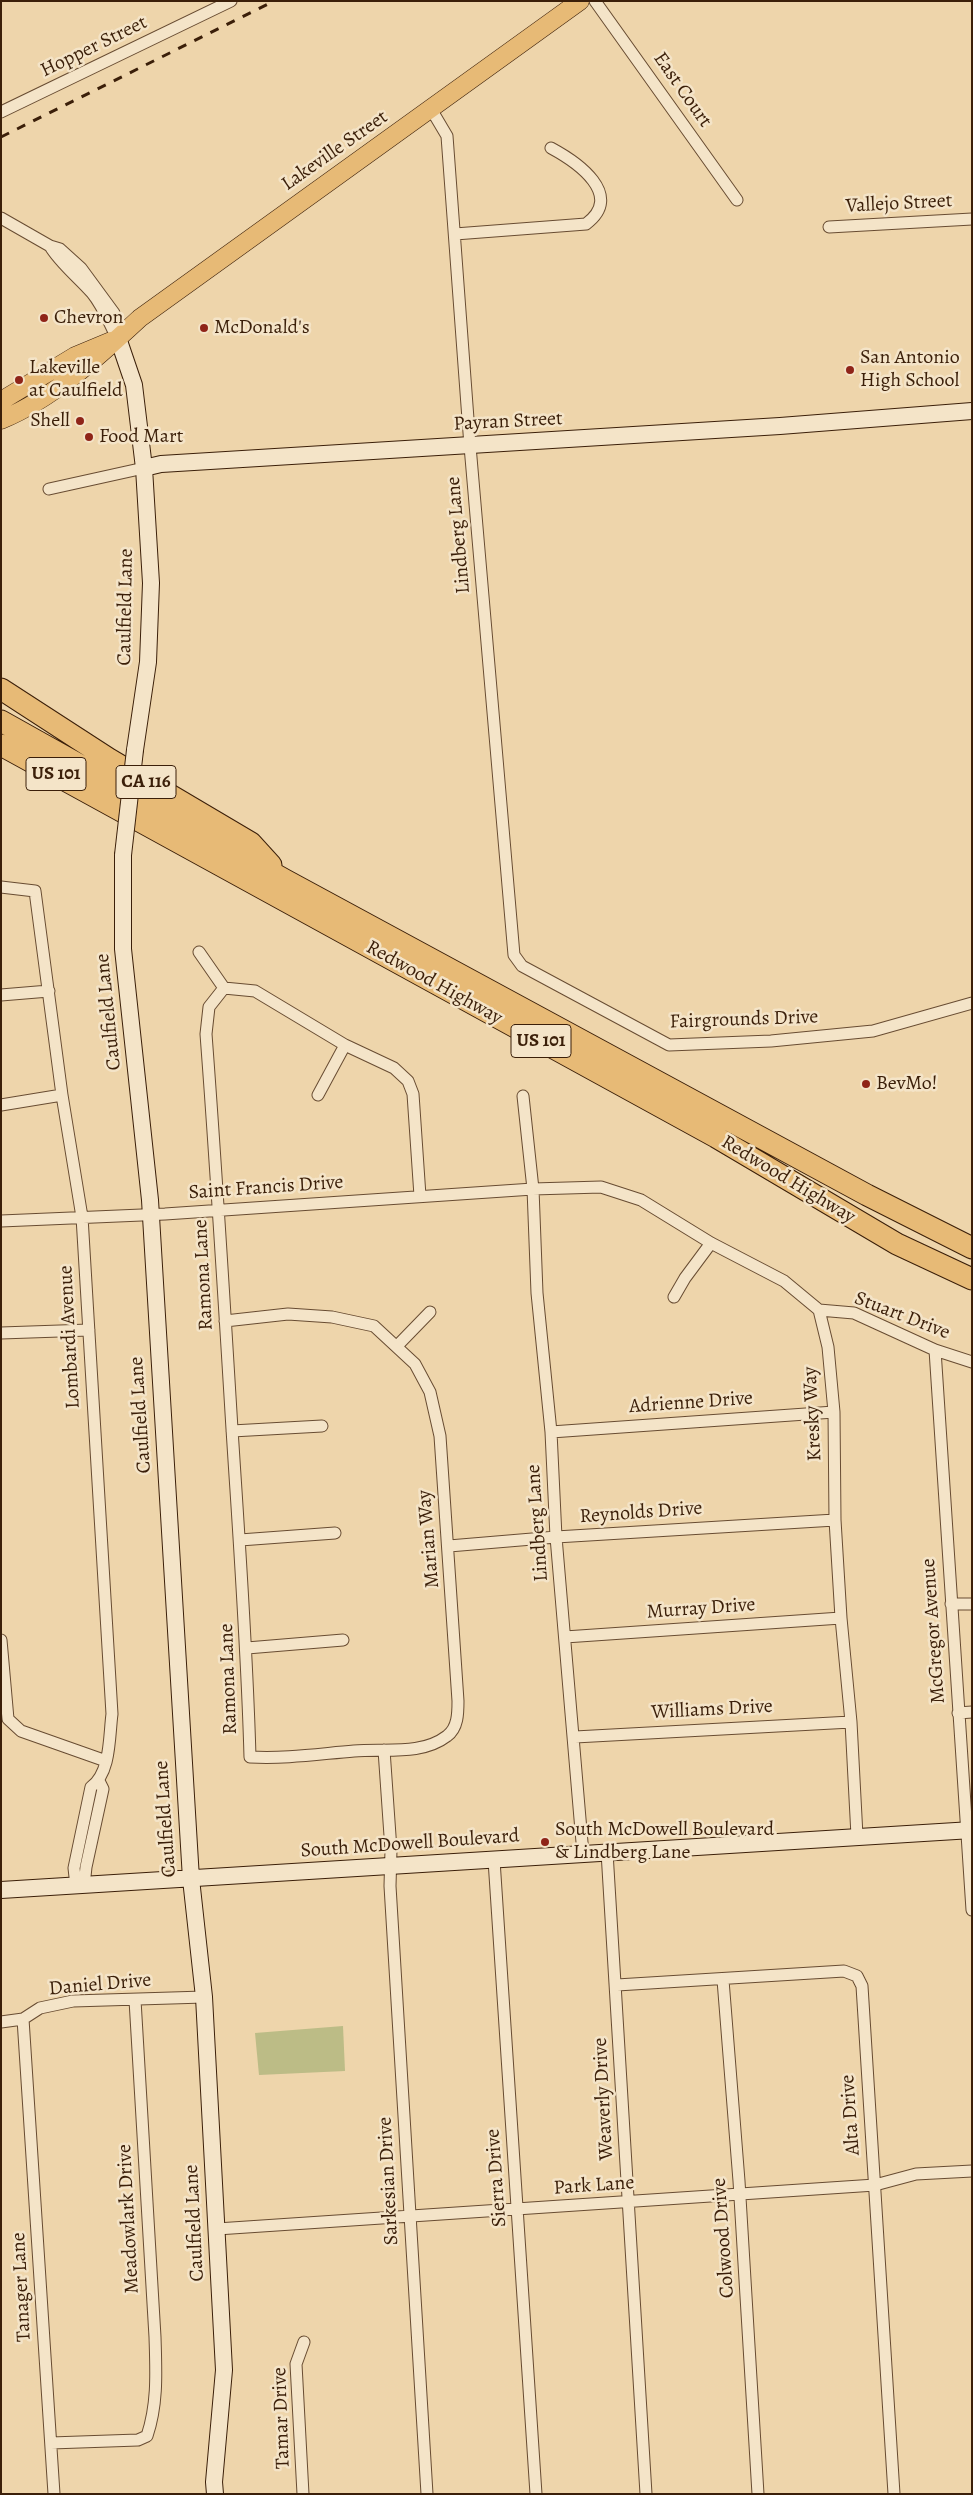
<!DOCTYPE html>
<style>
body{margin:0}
#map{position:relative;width:973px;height:2495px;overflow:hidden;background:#eed5ab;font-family:Alegreya,serif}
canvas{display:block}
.frame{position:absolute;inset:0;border:2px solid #3b1f09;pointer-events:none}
</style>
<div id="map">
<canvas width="973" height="2495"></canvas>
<div class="frame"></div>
</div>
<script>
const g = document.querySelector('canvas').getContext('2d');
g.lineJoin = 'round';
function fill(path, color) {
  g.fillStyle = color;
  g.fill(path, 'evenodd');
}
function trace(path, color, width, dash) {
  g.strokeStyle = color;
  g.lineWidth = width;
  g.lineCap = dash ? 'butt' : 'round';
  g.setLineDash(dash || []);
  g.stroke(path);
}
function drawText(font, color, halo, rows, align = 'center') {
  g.font = font + ' Alegreya,serif';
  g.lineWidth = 5;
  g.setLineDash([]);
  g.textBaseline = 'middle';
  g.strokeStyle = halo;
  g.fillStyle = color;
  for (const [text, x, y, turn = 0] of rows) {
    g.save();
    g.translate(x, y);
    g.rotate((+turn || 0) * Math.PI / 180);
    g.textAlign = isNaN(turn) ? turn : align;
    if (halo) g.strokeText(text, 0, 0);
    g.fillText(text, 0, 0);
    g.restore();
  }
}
const green = new Path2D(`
 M343,2026L345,2071L259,2075L255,2033Z`);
const minor = new Path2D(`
 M595,1L737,200
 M431,109L447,136L470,446L514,955L522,966L669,1045L771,1041L873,1031L972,1003
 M1,112L231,1
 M1,218L50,246L60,249L81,268L114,313L118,338
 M829,227L972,219
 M455,234L586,224C625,195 577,162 551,148
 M50,246C59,262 79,278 92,293C102,305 108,320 115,334
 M49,489L144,468
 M1,887L35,891L62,1095L82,1217L112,1714C109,1736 111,1773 91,1787L74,1868L76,1886
 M199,952L224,988
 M1,995L49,991
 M318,1095L345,1045
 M523,1096L533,1189L537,1293L551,1432L556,1537L583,1854
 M1,1105L62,1095
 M1,1221L165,1214L533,1189L601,1187L641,1200L711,1243L784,1281L819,1310L828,1347L834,1412L835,1520L841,1618L851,1722L857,1836
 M674,1297L685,1278L711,1243
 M819,1310L854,1313L935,1350L972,1362
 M225,1321L288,1314L332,1317L374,1326L415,1364L430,1392L440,1436L458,1701C458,1713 458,1728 447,1736C421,1756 384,1748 354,1751C318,1754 285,1759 250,1757C247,1647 239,1539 232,1429C224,1297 216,1166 206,1034L209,1007L224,988L255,991L345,1045L394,1068L408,1081L413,1094L420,1196
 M1,1333L89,1330
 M397,1346L430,1312
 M935,1350L972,1910
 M232,1431L322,1426
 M551,1432L834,1412
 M240,1540L335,1533
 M449,1546L556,1537L835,1520
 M951,1604H972
 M565,1637L841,1618
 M1,1640L8,1719L21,1731L106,1761
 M247,1648L343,1640
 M958,1713L972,1712
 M575,1737L851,1722
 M384,1750L391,1850L390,1886L427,2494
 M607,1852L646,2494
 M494,1860L536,2494
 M84,1886L86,1867L103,1789L99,1781
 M723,1980L739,2181L758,2494
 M617,1985L844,1971L857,1976L862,1986L894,2494
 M23,2019L54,2494
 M1,2022L23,2019L40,2008L73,2001L204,1997
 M217,2229L875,2185L916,2174L972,2171
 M51,2443L138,2440L147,2436C158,2403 156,2371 155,2337L135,2000
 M303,2494L296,2364L304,2342`);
const secondary = new Path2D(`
 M118,338L134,385L144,468L151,583L148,662L135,750
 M144,468L161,464L780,426L972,411
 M123,855V949L150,1200L191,1879L204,1997L224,2370L214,2482L215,2494
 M1,1890L972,1830`);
const primary = new Path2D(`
 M1,401L75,356L111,341
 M1,420C54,398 99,356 140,318L580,1`);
const motorway = new Path2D(`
 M1,689L109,759L251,843L271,865
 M1,721L285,880L867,1195L972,1248
 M1,745L716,1137L897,1244L972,1279`);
const rail = new Path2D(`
 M1,137L274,1`);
const secondaryBridge = new Path2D(`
 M123,855L135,750`);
const markers = [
 [44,318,5,"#8f2418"],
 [204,328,5,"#8f2418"],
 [850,370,5,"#8f2418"],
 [19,380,5,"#8f2418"],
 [80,421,5,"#8f2418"],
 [89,437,5,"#8f2418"],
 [866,1084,5,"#8f2418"],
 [545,1842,5,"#8f2418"]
];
const shields = [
 [56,774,60],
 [146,782,60],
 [541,1041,60]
];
const shieldNames = [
 ["US 101",56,774],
 ["CA 116",146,782],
 ["US 101",541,1041]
];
const streetNames = [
 ["Hopper Street",94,47,-26],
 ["East Court",682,90,55],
 ["Lakeville Street",335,151,-35],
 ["Vallejo Street",899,204,-3],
 ["Payran Street",508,422,-3],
 ["Lindberg Lane",459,535,-95],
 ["Caulfield Lane",126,607,-89],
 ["Redwood Highway",434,983,29],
 ["Caulfield Lane",109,1012,-96],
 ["Fairgrounds Drive",744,1020,-2],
 ["Redwood Highway",788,1180,31],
 ["Saint Francis Drive",266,1188,-4],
 ["Ramona Lane",204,1275,-93],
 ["Stuart Drive",902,1316,21],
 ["Lombardi Avenue",70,1337,-93],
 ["Adrienne Drive",691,1403,-4],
 ["Kresky Way",813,1414,-93],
 ["Caulfield Lane",141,1415,-94],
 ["Reynolds Drive",641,1513,-4],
 ["Lindberg Lane",538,1523,-94],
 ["Marian Way",429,1539,-95],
 ["Murray Drive",701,1609,-4],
 ["McGregor Avenue",934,1631,-94],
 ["Ramona Lane",229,1679,-92],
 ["Williams Drive",712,1710,-3],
 ["Caulfield Lane",166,1819,-94],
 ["South McDowell Boulevard",410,1844,-4],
 ["Daniel Drive",100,1985,-5],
 ["Weaverly Drive",604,2099,-93],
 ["Alta Drive",851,2115,-94],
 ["Sierra Drive",497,2178,-94],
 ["Sarkesian Drive",389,2181,-93],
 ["Park Lane",594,2186,-4],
 ["Meadowlark Drive",129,2219,-93],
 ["Caulfield Lane",195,2223,-93],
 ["Colwood Drive",724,2238,-94],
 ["Tanager Lane",22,2287,-93],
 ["Tamar Drive",282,2418,-92]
];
const poiNames = [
 ["Chevron",54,318],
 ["McDonald's",214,328],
 ["San Antonio",860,358],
 ["High School",860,381],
 ["Lakeville",29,368],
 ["at Caulfield",29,391],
 ["Shell",70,421,"right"],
 ["Food Mart",99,437],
 ["BevMo!",876,1084],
 ["South McDowell Boulevard",555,1830],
 ["& Lindberg Lane",555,1853]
];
fill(green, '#bcbc86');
trace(minor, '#684c32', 13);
trace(secondary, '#3b1f09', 18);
trace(primary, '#3b1f09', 19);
trace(motorway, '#3b1f09', 23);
trace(minor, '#f4e4c8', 11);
trace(secondary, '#f4e4c8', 16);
trace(primary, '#e7ba76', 18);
trace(motorway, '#e7ba76', 21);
trace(rail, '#3b1f09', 3, [9, 9]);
trace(secondaryBridge, '#3b1f09', 18, []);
trace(secondaryBridge, '#f4e4c8', 16);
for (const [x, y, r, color] of markers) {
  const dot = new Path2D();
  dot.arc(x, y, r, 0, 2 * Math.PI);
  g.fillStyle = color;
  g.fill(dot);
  trace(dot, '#f4e4c8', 2);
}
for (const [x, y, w] of shields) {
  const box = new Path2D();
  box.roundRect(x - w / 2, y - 16.5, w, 33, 4);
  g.fillStyle = '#f4e4c8';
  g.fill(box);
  trace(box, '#3b1f09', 1);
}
drawText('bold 19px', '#3b1f09', null, shieldNames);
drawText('20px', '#3b1f09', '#f4e4c8', streetNames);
drawText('20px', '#3b1f09', '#f4e4c8', poiNames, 'left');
</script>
